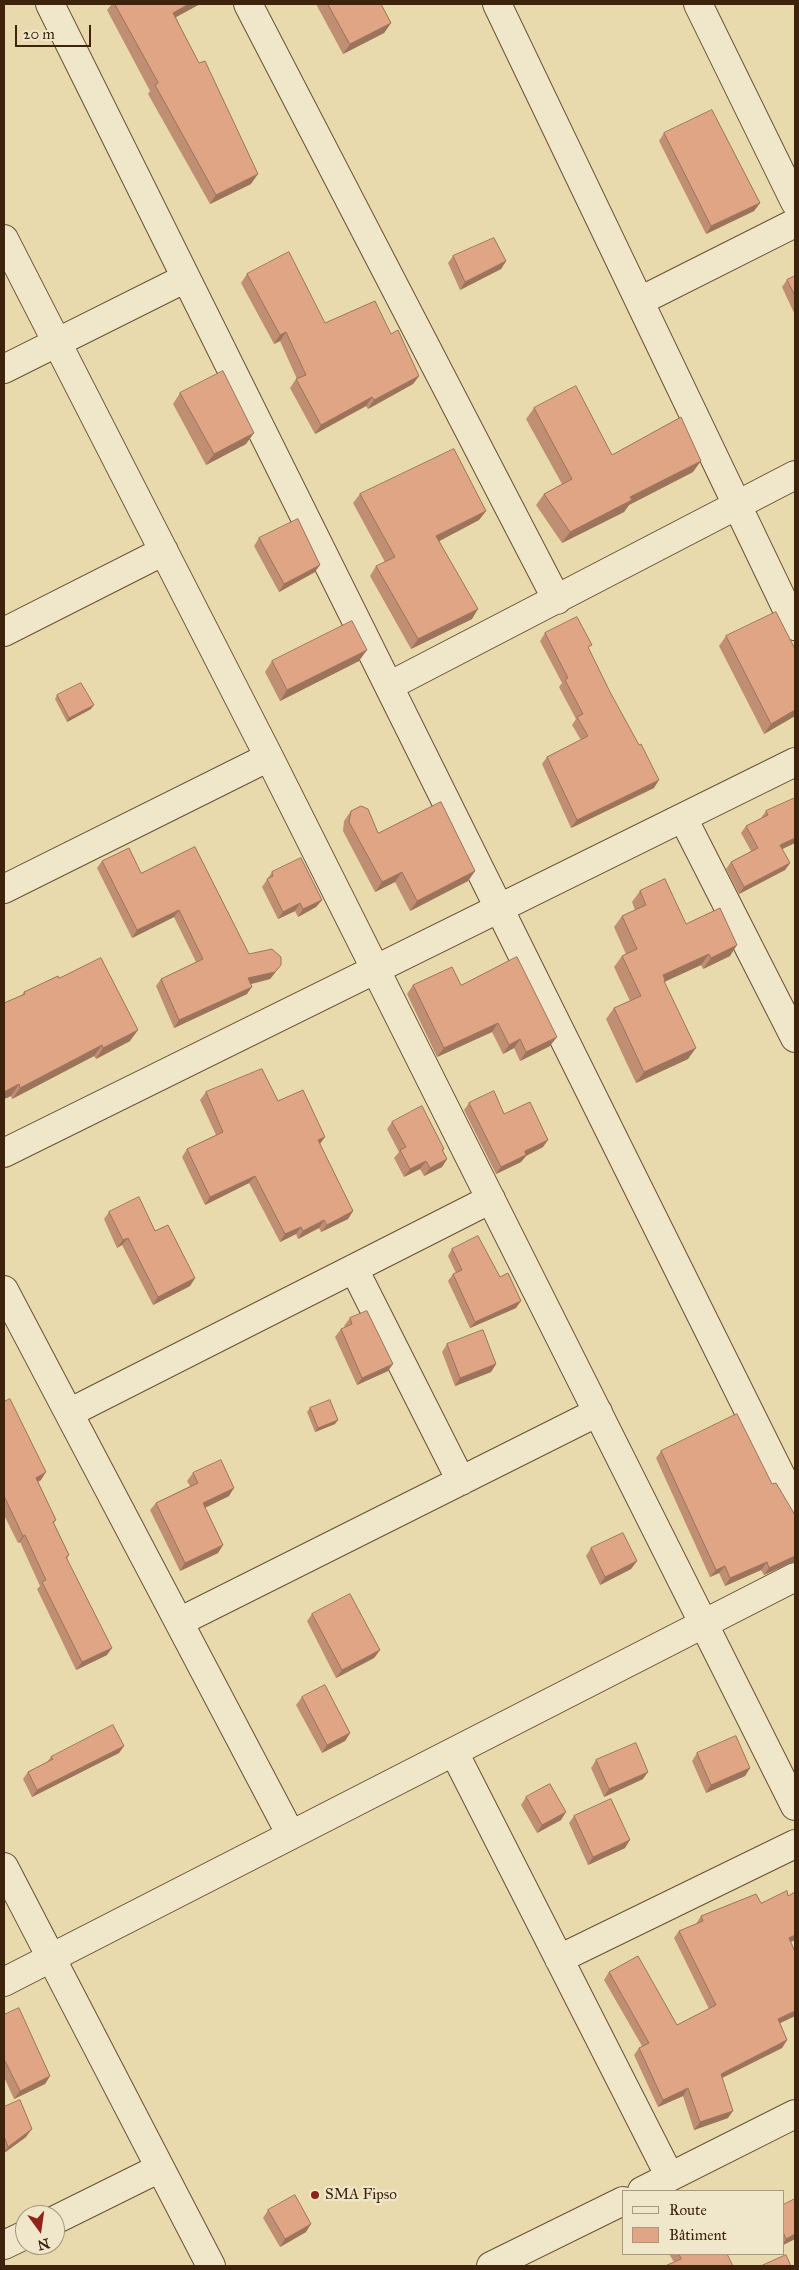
<!DOCTYPE html>
<meta charset="utf-8">
<style>
body{margin:0}
#map{position:relative;width:799px;height:2270px;overflow:hidden;background:#e8daad;font-family:"IM FELL Great Primer",serif}
canvas{display:block}
.frame{position:absolute;inset:0;border:5px solid #3d220c;pointer-events:none}
.legend{position:absolute;left:622px;top:2190px;width:162px;height:65px;box-sizing:border-box;background:#f0e7ca;border:1px solid #a8987e;margin:0;padding:6px 9px;list-style:none;font-size:15px;color:#3d220c}
.legend li{display:flex;align-items:center;gap:10px;height:25px}
.legend b{width:25px;border:1px solid #a8987e}
.north{position:absolute;left:15px;top:2205px;width:50px;height:50px;box-sizing:border-box;background:#f0e7ca;border:1px solid #a8987e;border-radius:50%;rotate:166deg;font-size:14px;font-weight:700;line-height:20px;text-align:center;color:#3d220c}
.north::after{content:'';display:block;margin:auto;width:18px;height:22px;background:#8f2418;clip-path:polygon(50% 0,100% 100%,50% 72%,0 100%)}
.scale{position:absolute;left:15px;top:25px;width:76px;height:22px;box-sizing:border-box;border:2px solid #3d220c;border-top:0;padding-left:6px;font-size:15px;line-height:18px;white-space:nowrap;color:#3d220c;-webkit-text-stroke:4px #f0e7ca;paint-order:stroke}
</style>
<div id="map">
<canvas width="799" height="2270"></canvas>
<div class="frame"></div>
<ul class="legend">
<li><b style="height:6px;background:#f0e7ca"></b>Route</li>
<li><b style="height:14px;background:#dfa584"></b>Bâtiment</li>
</ul>
<div class="north">N</div>
<div class="scale">20 m</div>
</div>
<script>
const g = document.querySelector('canvas').getContext('2d');
g.lineJoin = 'round';
function trace(path, color, width, dash) {
  g.strokeStyle = color;
  g.lineWidth = width;
  g.lineCap = dash ? 'butt' : 'round';
  g.setLineDash(dash || []);
  g.stroke(path);
}
function fill(path, color) {
  g.fillStyle = color;
  g.fill(path, 'evenodd');
}
function drawText(font, color, halo, rows, align = 'center') {
  g.font = font + ' "IM FELL Great Primer",serif';
  g.lineWidth = 4.5;
  g.setLineDash([]);
  g.textBaseline = 'middle';
  g.strokeStyle = halo;
  g.fillStyle = color;
  for (const [text, x, y, turn = 0] of rows) {
    g.save();
    g.translate(x, y);
    g.rotate((+turn || 0) * Math.PI / 180);
    g.textAlign = isNaN(turn) ? turn : align;
    if (halo) g.strokeText(text, 0, 0);
    g.fillText(text, 0, 0);
    g.restore();
  }
}
const minor = new Path2D(`
 M50,4L795,1504
 M248,4L557,600
 M497,4L795,626
 M698,4L795,202
 M4,239L269,757L795,1806
 M640,301L795,223
 M4,369L186,278
 M4,632L164,551
 M389,686L795,475
 M683,818L795,1038
 M4,889L269,757
 M4,1153L795,762
 M354,1269L461,1481
 M4,1290L291,1835
 M69,1413L491,1199
 M179,1622L598,1412
 M454,1752L670,2177
 M4,1867L211,2266
 M559,1959L795,1844
 M4,1982L795,1577
 M642,2191L795,2114
 M55,2220L160,2168
 M4,2245L25,2235
 M491,2266L623,2201`);
const wall = new Path2D(`
 M112,4H200L176,17L251,184L210,204L148,94L150,91L107,10Z
 M316,4H381L391,23L384,33L343,54Z
 M664,133L760,203L754,211L706,234L659,141Z
 M453,256L506,261L501,269L460,290L448,263Z
 M247,274L325,323L391,334L419,376L413,384L368,409L366,406L315,434L290,388L296,379H297L280,341L274,344L241,283Z
 M795,276V315L782,287L787,280Z
 M180,393L246,444L206,465L173,404Z
 M534,408L612,455L693,472L629,505L624,512L562,543L536,505L544,494L562,484L526,419Z
 M360,494L486,511L479,520L439,541L472,619L411,649L370,576L376,566L385,562L353,503Z
 M259,538L315,572L279,592L254,546Z
 M545,633L589,650L654,788L571,828L542,764L547,757L581,740L572,725L576,719L559,687L562,683L540,641Z
 M726,636L795,649V716L764,734L719,646Z
 M272,661H359L280,701L265,672Z
 M57,695L91,709L67,722L55,699Z
 M351,811L378,833L475,871L468,881L410,911L395,882L375,892L343,831L344,821Z
 M766,811L795,843L782,849L790,863L785,870L739,894L726,869L731,862L751,851L741,833L746,826L761,818Z
 M102,861L141,873L275,973L270,979L251,984L247,994L174,1028L156,986L161,979L196,962L174,917L132,938L97,868Z
 M272,872L322,900L316,907L298,917L295,911L278,919L262,887Z
 M640,891L730,956L703,969L701,965L664,982L688,1059L636,1083L606,1019L614,1008L630,1001L614,967L622,956L626,954L614,927L622,916L635,910L632,902Z
 M59,978L130,1041L96,1059L94,1056L12,1099L11,1096L4,1099V1003L22,995L24,992Z
 M413,985H461L550,1046L520,1061L514,1048L503,1054L492,1032L437,1057L407,994Z
 M206,1092L278,1101L320,1144L353,1211L348,1219L321,1232L319,1228L298,1239L296,1234L280,1242L249,1183L205,1205L182,1157L187,1149L216,1135L200,1100Z
 M469,1103L504,1114L543,1147L526,1156L521,1162L496,1174L464,1110Z
 M392,1122L444,1149L443,1151L447,1159L442,1167L424,1176L420,1169L404,1177L394,1158L399,1152L387,1129Z
 M109,1212L195,1278L190,1286L153,1305L122,1245L117,1248L104,1219Z
 M452,1249L500,1277L516,1308L470,1328L448,1281L453,1274L456,1273L448,1256Z
 M350,1318L388,1371L357,1385L335,1337L341,1329L345,1327L344,1326Z
 M447,1344L496,1364L491,1372L455,1386L442,1352Z
 M4,1402L41,1480L38,1482L56,1520L54,1523L69,1555L67,1559L107,1655L76,1670L37,1589L40,1586L20,1542L18,1543L4,1515Z
 M310,1408L335,1424L315,1432L307,1412Z
 M661,1451L772,1484L795,1515V1561L764,1575L761,1570L725,1586L719,1573L710,1577L656,1458Z
 M193,1473L229,1496L205,1508L223,1545L218,1553L180,1571L150,1510L156,1503L190,1486L187,1481Z
 M591,1548L637,1561L631,1569L600,1585L586,1556Z
 M312,1614L380,1650L374,1658L336,1678L307,1621Z
 M302,1697L350,1733L345,1741L322,1753L296,1705Z
 M124,1746L119,1753L32,1797L23,1779L28,1772L47,1762L51,1757Z
 M697,1753L750,1768L745,1776L706,1793L692,1761Z
 M596,1760L643,1779L604,1797L591,1768Z
 M526,1797L561,1820L537,1833L521,1805Z
 M574,1816L625,1848L588,1865L569,1823Z
 M795,1892V1940L791,1942L795,2016L780,2023L787,2040L782,2048L722,2078L728,2118L694,2130L683,2096L658,2107L634,2055L639,2048L642,2046L604,1980L609,1972L677,2025L709,2009L674,1938L679,1931L696,1924L701,1916L761,1903L788,1896Z
 M4,2015L50,2076L45,2084L14,2099L4,2077Z
 M4,2107L26,2137L4,2153Z
 M783,2205L795,2239L783,2245Z
 M268,2210L306,2232L280,2247L263,2218Z
 M669,2254H727L674,2262Z`);
const shadedWall = new Path2D(`
 M189,4H200L167,22L173,13Z
 M391,23L384,33L343,54L350,44Z
 M258,174L251,184L210,204L216,195Z
 M760,203L754,211L706,234L711,226Z
 M506,261L501,269L460,290L465,282Z
 M286,332L280,341L274,344L280,335Z
 M419,376L413,384L368,409L374,400Z
 M372,397L366,406L315,434L321,425Z
 M254,433L246,444L206,465L214,454Z
 M701,461L693,472L629,505L624,512L562,543L570,532L630,497Z
 M486,511L479,520L430,546L436,536Z
 M320,565L315,572L279,592L284,584Z
 M478,609L472,619L411,649L418,639Z
 M367,650L359,661L280,701L287,690Z
 M94,705L91,709L67,722L69,718Z
 M795,710V716L764,734L771,724Z
 M659,780L654,788L571,828L577,820Z
 M795,838V843L776,852L780,845Z
 M790,863L785,870L739,894L744,887Z
 M475,871L468,881L410,911L417,901Z
 M402,872L395,882L375,892L382,882Z
 M322,900L316,907L298,917L303,909Z
 M300,903L295,911L278,919L283,912Z
 M179,910L174,917L132,938L137,930Z
 M737,945L730,956L703,969L711,958Z
 M709,954L701,965L664,982L663,975Z
 M281,965L270,979L243,986L248,978Z
 M252,987L247,994L174,1028L179,1020Z
 M498,1023L492,1032L437,1057L444,1048Z
 M138,1030L130,1041L96,1059L103,1048Z
 M557,1037L550,1046L520,1061L526,1052Z
 M520,1039L514,1048L503,1054L509,1045Z
 M102,1045L94,1056L12,1099L20,1088Z
 M696,1048L688,1059L636,1083L644,1072Z
 M19,1084L11,1096L4,1099V1092Z
 M325,1137L320,1144L318,1140Z
 M548,1140L543,1147L526,1156L521,1162L496,1174L501,1167L525,1151Z
 M447,1159L442,1167L424,1176L430,1168Z
 M426,1161L420,1169L404,1177L410,1169Z
 M255,1176L249,1183L205,1205L210,1197Z
 M353,1211L348,1219L321,1232L327,1225Z
 M324,1220L319,1228L298,1239L303,1231Z
 M301,1227L296,1234L280,1242L285,1234Z
 M128,1238L122,1245L117,1248L123,1240Z
 M195,1278L190,1286L153,1305L158,1297Z
 M521,1301L516,1308L470,1328L475,1322Z
 M393,1364L388,1371L357,1385L362,1378Z
 M496,1364L491,1372L455,1386L460,1378Z
 M338,1420L335,1424L315,1432L318,1428Z
 M46,1472L41,1480L30,1485L36,1478Z
 M234,1488L229,1496L198,1511L203,1503Z
 M25,1535L20,1542L18,1543L23,1536Z
 M223,1545L218,1553L180,1571L185,1563Z
 M795,1556V1561L764,1575L769,1568Z
 M637,1561L631,1569L600,1585L605,1577Z
 M767,1562L761,1570L725,1586L730,1578Z
 M725,1566L719,1573L710,1577L716,1570Z
 M112,1648L107,1655L76,1670L82,1662Z
 M380,1650L374,1658L336,1678L342,1670Z
 M350,1733L345,1741L322,1753L327,1745Z
 M124,1746L119,1753L32,1797L37,1790Z
 M750,1768L745,1776L706,1793L711,1785Z
 M648,1772L643,1779L604,1797L609,1789Z
 M566,1812L561,1820L537,1833L542,1825Z
 M630,1840L625,1848L588,1865L593,1857Z
 M795,1935V1940L783,1945L789,1938Z
 M795,2011V2016L772,2027L778,2019Z
 M787,2040L782,2048L716,2081L721,2074Z
 M50,2076L45,2084L14,2099L20,2091Z
 M688,2088L683,2096L658,2107L663,2100Z
 M733,2111L728,2118L694,2130L700,2122Z
 M32,2129L26,2137L4,2153L8,2147Z
 M311,2224L306,2232L280,2247L285,2239Z
 M795,2234V2239L783,2245V2244L786,2239Z`);
const building = new Path2D(`
 M115,4H189L173,13L199,63L205,61L258,174L216,195L155,85L158,83Z
 M328,4H381L391,23L350,44Z
 M712,110L760,203L711,226L664,133Z
 M494,238L506,261L465,282L453,256Z
 M289,252L325,323L375,301L391,334L398,330L419,376L374,400L372,397L321,425L296,379L306,375L286,332L280,335L247,274Z
 M795,276V296L787,280Z
 M223,371L254,433L214,454L180,393Z
 M576,386L612,455L681,417L701,461L630,497L632,500L570,532L544,494L572,479L534,408Z
 M454,449L486,511L436,536L478,609L418,639L376,566L395,557L360,494Z
 M298,519L320,565L284,584L259,538Z
 M776,612L795,649V710L771,724L726,636Z
 M577,617L592,645L588,647L610,692L639,745L641,744L659,780L577,820L547,757L588,736L577,717L583,714L565,680L568,678L545,633Z
 M352,621L367,650L287,690L272,661Z
 M81,683L94,705L69,718L57,695Z
 M795,798V838L780,845L790,863L744,887L731,862L758,848L746,826L768,815L766,811Z
 M441,802L475,871L417,901L402,872L382,882L349,822L351,811L361,806L368,809L378,833Z
 M195,847L249,954L272,949L281,957V965L275,972L248,978L252,987L179,1020L161,979L203,959L179,910L137,930L102,861L129,848L141,873Z
 M301,858L322,900L303,909L300,903L283,912L267,879L273,876L272,872Z
 M665,879L686,924L720,908L737,945L711,958L709,954L663,975L665,980L664,981L696,1048L644,1072L614,1008L641,996L622,956L637,949L622,916L646,905L640,891Z
 M517,957L557,1037L526,1052L520,1039L509,1045L498,1023L444,1048L413,985L452,967L461,985Z
 M101,958L138,1030L103,1048L102,1045L20,1088L19,1084L4,1092V1003L25,994L24,992L58,976L59,978Z
 M262,1069L278,1101L303,1090L325,1137L318,1140L353,1211L327,1225L324,1220L303,1231L301,1227L285,1234L255,1176L210,1197L187,1149L223,1132L206,1092Z
 M494,1091L504,1114L530,1102L548,1140L525,1151L526,1155L501,1167L469,1103Z
 M422,1106L444,1149L442,1150L447,1159L430,1168L426,1161L410,1169L400,1150L406,1147L392,1122Z
 M139,1197L155,1231L168,1225L195,1278L158,1297L128,1238L123,1240L109,1212Z
 M478,1236L500,1277L508,1273L521,1301L475,1322L453,1274L462,1270L452,1249Z
 M367,1311L393,1364L362,1378L341,1329L352,1324L350,1318Z
 M483,1330L496,1364L460,1378L447,1344Z
 M10,1399L46,1472L36,1478L56,1520L53,1522L69,1555L66,1557L112,1648L82,1662L42,1582L46,1580L25,1535L23,1536L4,1496V1402Z
 M330,1400L338,1420L318,1428L310,1408Z
 M737,1414L772,1484L776,1483L795,1515V1556L769,1568L767,1562L730,1578L725,1566L716,1570L661,1451Z
 M221,1460L234,1488L203,1503L223,1545L185,1563L156,1503L198,1483L193,1473Z
 M623,1533L637,1561L605,1577L591,1548Z
 M350,1594L380,1650L342,1670L312,1614Z
 M325,1685L350,1733L327,1745L302,1697Z
 M113,1725L124,1746L37,1790L28,1772L53,1759L51,1757Z
 M736,1736L750,1768L711,1785L697,1753Z
 M636,1743L648,1772L609,1789L596,1760Z
 M550,1784L566,1812L542,1825L526,1797Z
 M611,1799L630,1840L593,1857L574,1816Z
 M787,1891L788,1896L795,1892V1935L789,1938L795,1952V2011L778,2019L787,2040L721,2074L733,2111L700,2122L688,2088L663,2100L639,2048L649,2043L609,1972L638,1956L677,2025L716,2005L679,1931L703,1921L701,1916L756,1894L761,1903Z
 M19,2008L50,2076L20,2091L4,2059V2015Z
 M20,2100L32,2129L8,2147L4,2136V2107Z
 M295,2195L311,2224L285,2239L268,2210Z
 M795,2199V2234L786,2239L783,2232V2205Z
 M679,2254H727L733,2266H665L681,2259Z
 M786,2255L791,2266H761Z`);
const markers = [
 [315,2195,5,"#8f2418"]
];
const poiNames = [
 ["SMA Fipso",325,2195]
];
trace(minor, '#685034', 30);
trace(minor, '#f0e7ca', 28);
fill(wall, '#c08e72');
fill(shadedWall, '#9c745c');
fill(building, '#dfa584');
trace(building, '#9c745c', 1);
for (const [x, y, r, color] of markers) {
  const dot = new Path2D();
  dot.arc(x, y, r, 0, 2 * Math.PI);
  g.fillStyle = color;
  g.fill(dot);
  trace(dot, '#f0e7ca', 2);
}
drawText('15px', '#3d220c', '#f0e7ca', poiNames, 'left');
</script>
